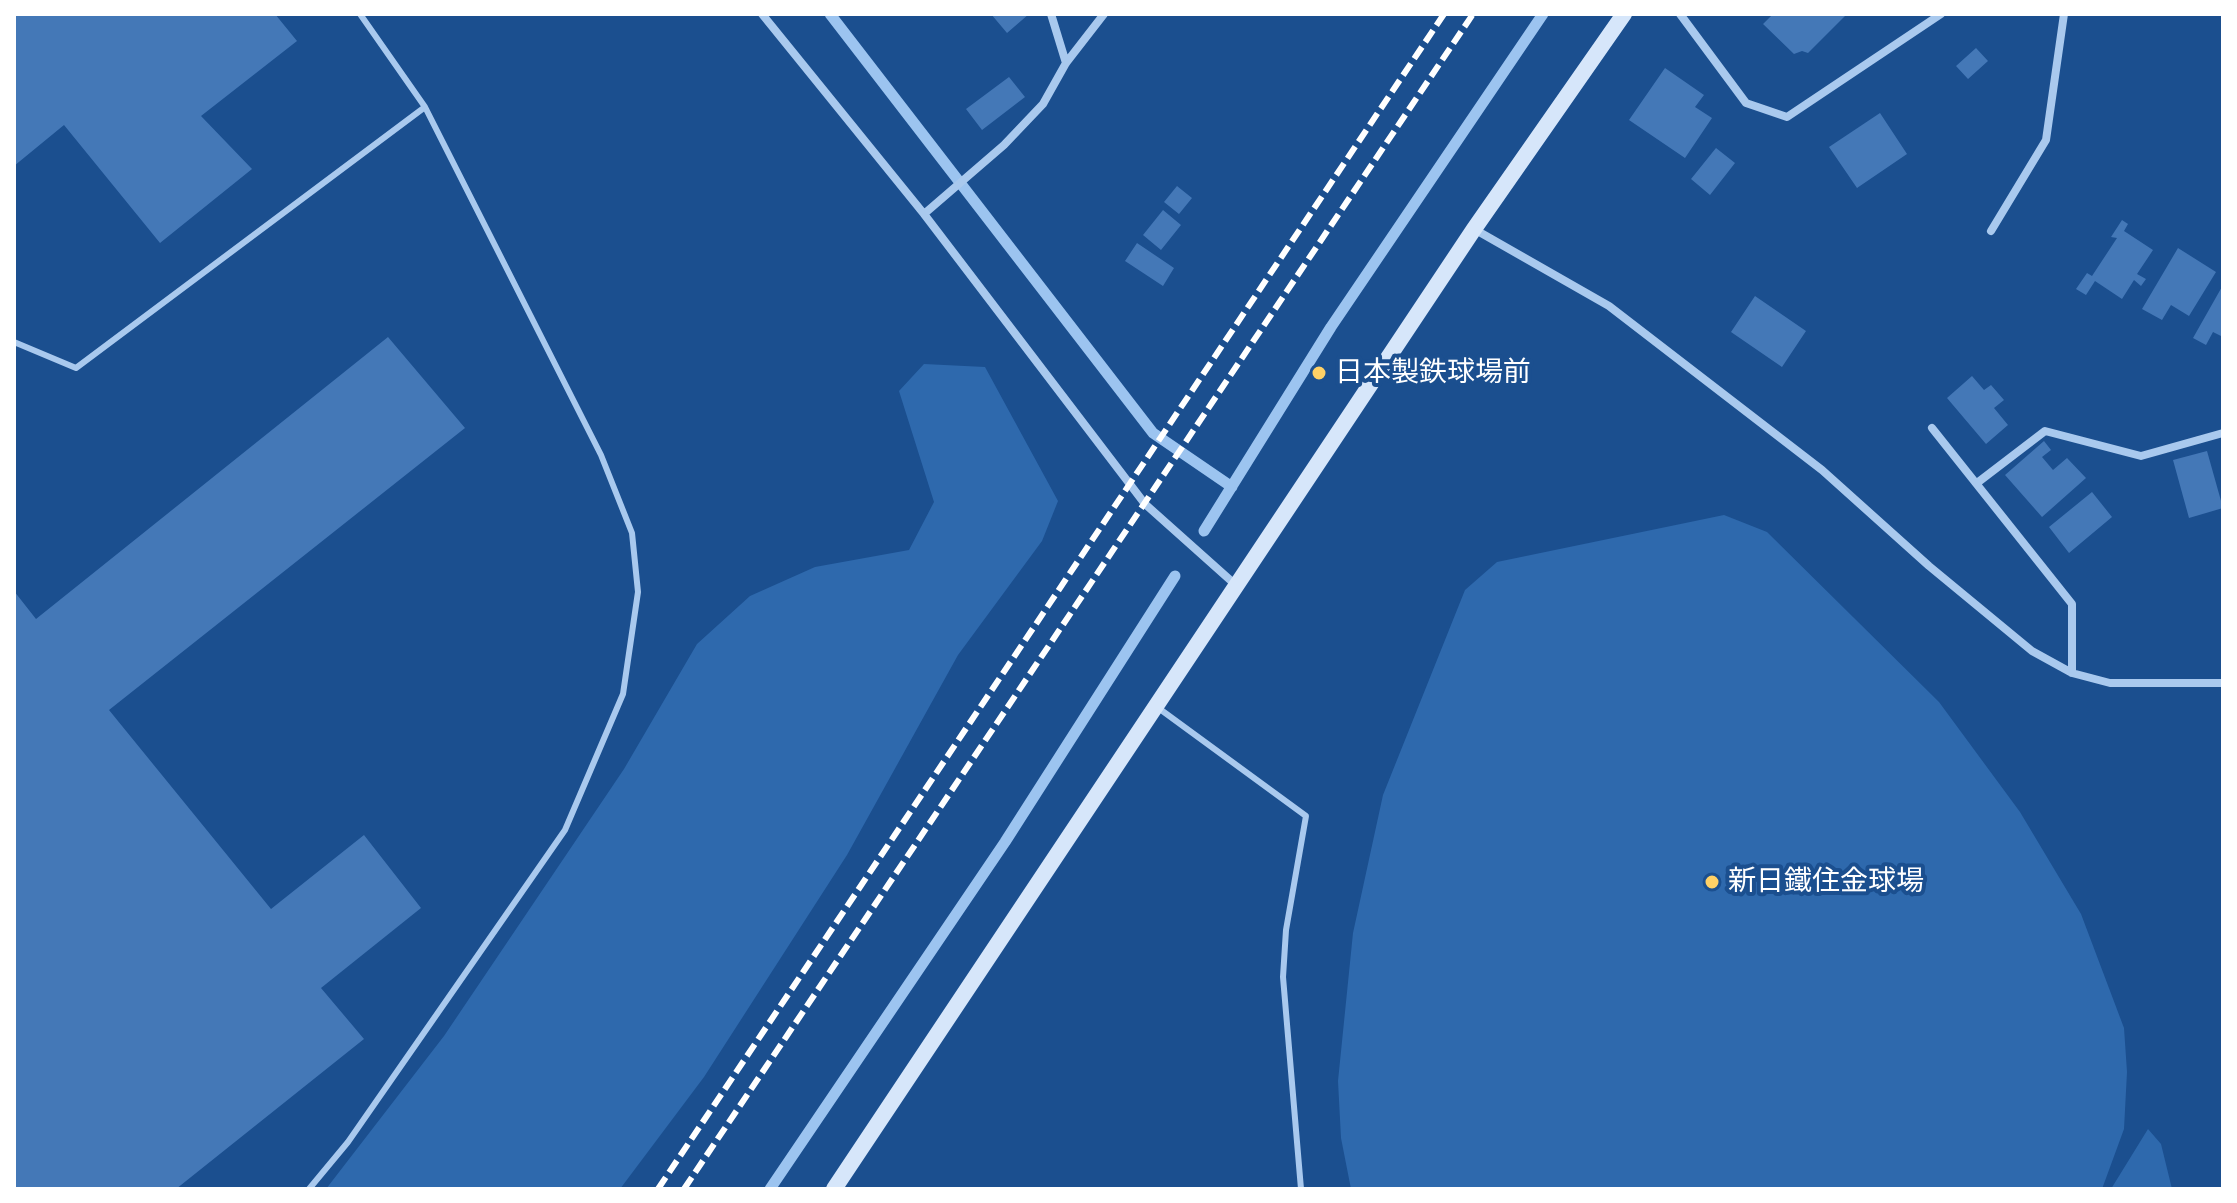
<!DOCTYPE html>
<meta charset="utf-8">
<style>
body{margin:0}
#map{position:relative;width:2237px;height:1203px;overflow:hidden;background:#1b4f8f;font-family:Montserrat,sans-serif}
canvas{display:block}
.frame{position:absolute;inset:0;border:16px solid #fff;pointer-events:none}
</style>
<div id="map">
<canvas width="2237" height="1203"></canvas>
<div class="frame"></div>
</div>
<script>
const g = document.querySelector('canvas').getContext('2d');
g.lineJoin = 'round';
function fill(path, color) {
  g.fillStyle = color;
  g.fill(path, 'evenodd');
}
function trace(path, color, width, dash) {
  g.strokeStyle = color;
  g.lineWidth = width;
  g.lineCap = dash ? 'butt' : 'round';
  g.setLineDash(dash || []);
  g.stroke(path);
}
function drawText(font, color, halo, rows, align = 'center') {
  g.font = font + ' Montserrat,"Noto Sans JP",sans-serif';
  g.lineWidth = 8;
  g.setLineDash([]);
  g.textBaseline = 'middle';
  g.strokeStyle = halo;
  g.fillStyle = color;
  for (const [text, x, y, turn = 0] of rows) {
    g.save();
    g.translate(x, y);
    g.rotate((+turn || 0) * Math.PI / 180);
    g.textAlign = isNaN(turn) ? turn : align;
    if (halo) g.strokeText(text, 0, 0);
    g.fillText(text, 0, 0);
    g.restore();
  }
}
const green = new Path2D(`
 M924,364L985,367L1058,501L1042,541L958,655L847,855L704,1077L620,1189H326L444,1036L624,769L697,644L750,596L815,567L909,550L934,502L899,391Z
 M1724,515L1767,532L1939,702L2020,812L2081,914L2124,1028L2127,1072L2124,1129L2102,1189H1351L1341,1138L1338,1081L1353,933L1383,795L1465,590L1497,562Z
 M2148,1129L2161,1144L2172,1189H2111Z`);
const stream = new Path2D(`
 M830,14L1153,433L1232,487
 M1204,531L1331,327L1543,14
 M770,1189L1005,842L1175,576`);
const building = new Path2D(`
 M14,14H275L297,41L201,116L252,169L160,243L64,125L14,166Z
 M991,14H1029L1007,33Z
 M1773,14H1847L1808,53L1802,51L1794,54L1763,24Z
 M1976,48L1988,61L1968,79L1956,66Z
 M1665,68L1704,95L1695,107L1712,118L1685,158L1629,120Z
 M1009,77L1025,97L982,130L966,109Z
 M1880,113L1907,154L1857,188L1829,147Z
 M1716,148L1735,163L1710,195L1691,179Z
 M1177,186L1192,198L1179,214L1164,202Z
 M1163,210L1181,225L1161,250L1143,235Z
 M2122,220L2128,224L2124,231L2153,250L2137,274L2146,279L2141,286L2134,280L2122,299L2095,281L2086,295L2076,289L2087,273L2092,276L2117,238L2111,237Z
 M1137,243L1174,268L1163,286L1125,261Z
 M2178,248L2216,272L2189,316L2171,305L2162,320L2142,309Z
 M2223,285V337L2213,332L2206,345L2193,338Z
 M1755,296L1806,331L1782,367L1731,332Z
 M388,337L465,428L109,710L271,909L364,835L421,908L321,988L364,1039L176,1189H14V591L36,619Z
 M1972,376L1984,390L1991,385L2004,400L1994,408L2008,425L1986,444L1947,398Z
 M2044,441L2051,450L2042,457L2053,470L2067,458L2086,478L2042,517L2005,475Z
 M2207,451L2223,508L2189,518L2173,460Z
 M2092,492L2112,517L2069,553L2049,527Z`);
const lane = new Path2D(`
 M14,342L76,368L425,107
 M1157,707L1306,816L1286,930L1283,977L1301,1189
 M309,1189L348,1142L565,830L623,694L638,592L632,533L601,455L425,107L360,14`);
const street = new Path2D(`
 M762,14L924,214L1145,504L1238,587
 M1051,14L1066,63
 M1680,14L1746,103L1787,117L1941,14
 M924,214L1004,145L1043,104L1066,63L1104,14
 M1474,229L1609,306L1822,470L1929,566L2032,651L2072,673L2110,683H2223
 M1991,231L2046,140L2064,14
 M1932,428L2072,604V673
 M1977,483L2045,431L2141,456L2223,433`);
const secondary = new Path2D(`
 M834,1189L1474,229L1624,14`);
const rail = new Path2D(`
 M658,1189L1444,14
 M684,1189L1473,14`);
const markers = [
 [1319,373,8,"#ffd166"],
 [1712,882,8,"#ffd166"]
];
const poiNames = [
 ["日本製鉄球場前",1335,373],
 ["新日鐵住金球場",1728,882]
];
fill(green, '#2e69ad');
trace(stream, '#9cc4f0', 11);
fill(building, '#4478b7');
trace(lane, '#a9c9ee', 6);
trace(street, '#a9c9ee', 8);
trace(secondary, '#d6e6fa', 16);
trace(rail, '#fff', 6, [14, 6]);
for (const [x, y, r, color] of markers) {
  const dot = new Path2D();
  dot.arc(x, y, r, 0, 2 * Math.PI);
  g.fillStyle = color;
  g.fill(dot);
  trace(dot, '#1b4f8f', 3);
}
drawText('28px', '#fff', '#1b4f8f', poiNames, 'left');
</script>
